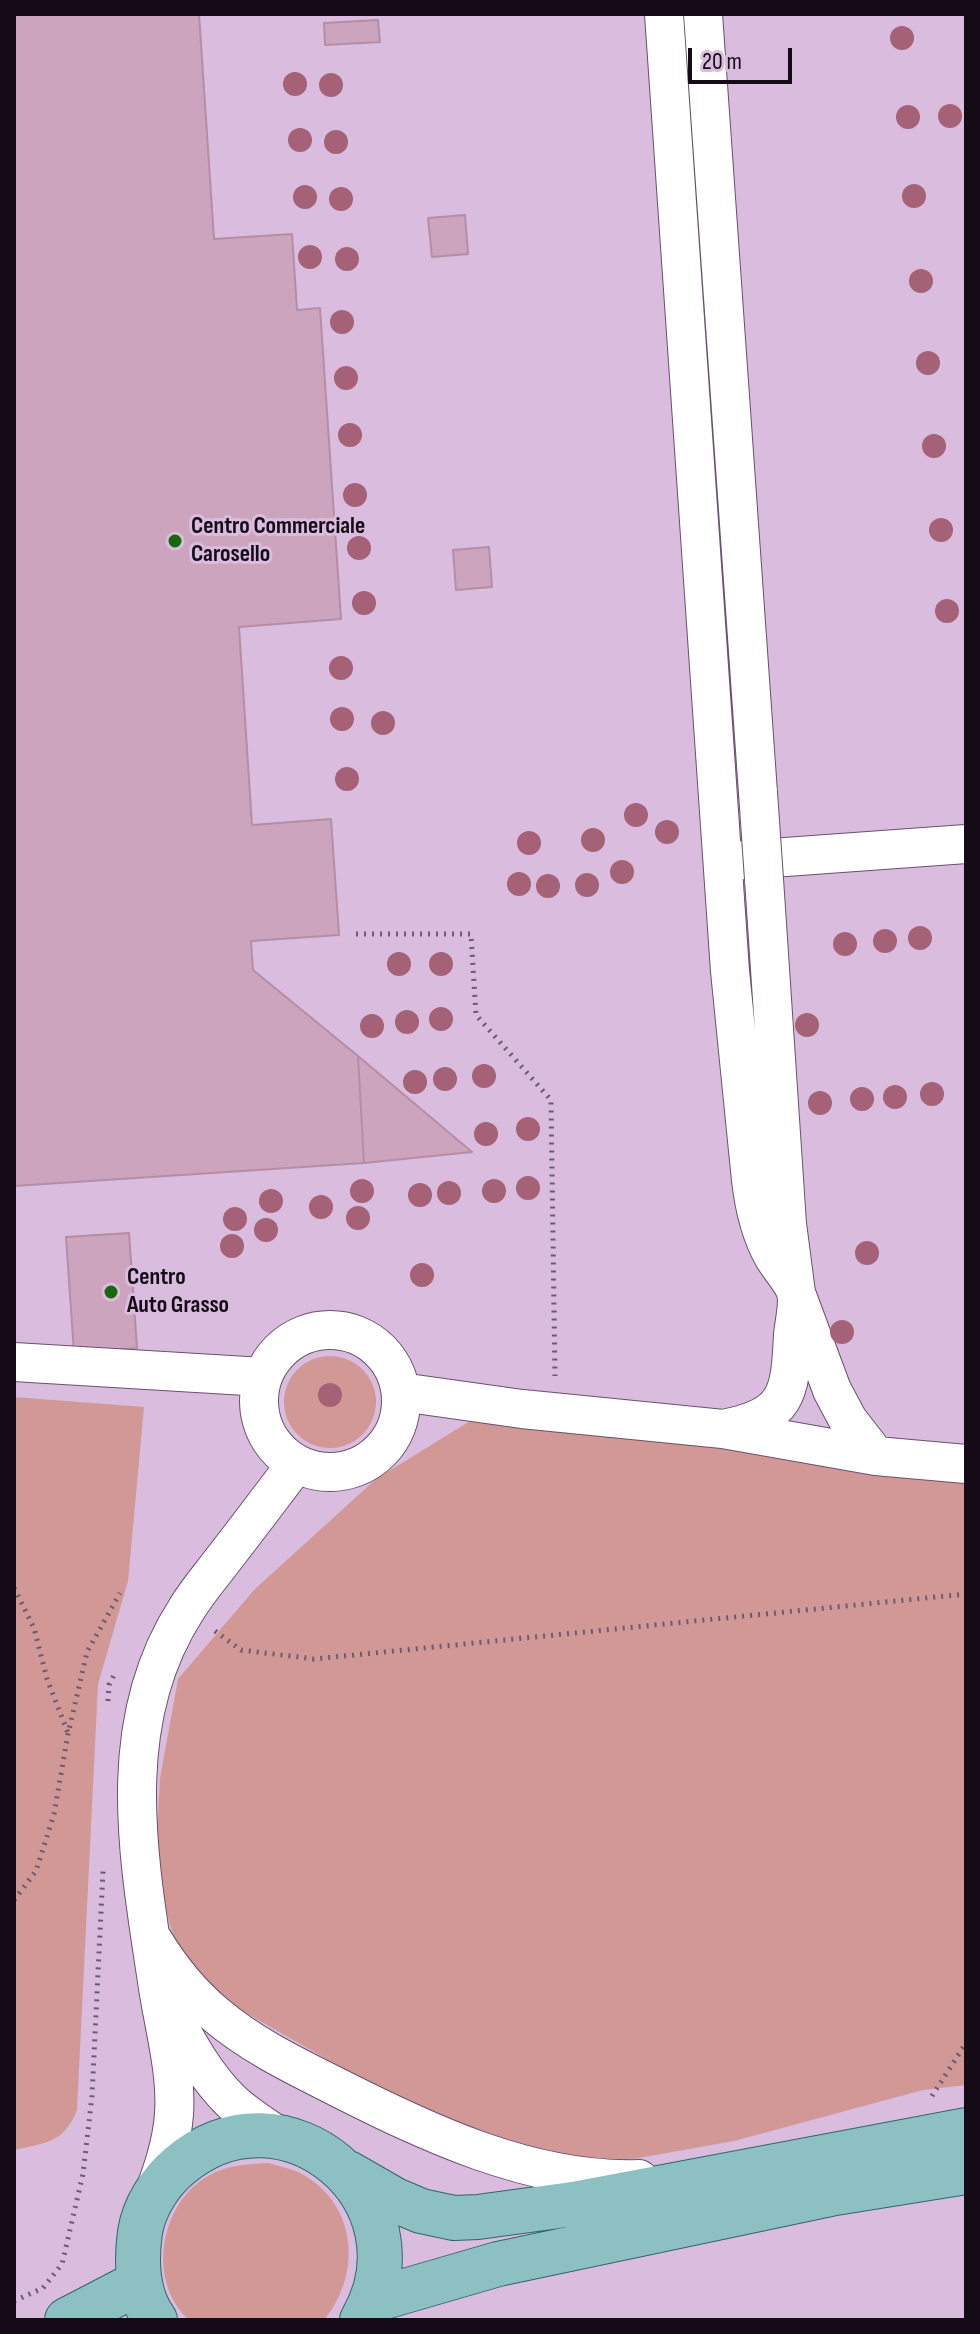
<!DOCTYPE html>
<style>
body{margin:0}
#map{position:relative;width:980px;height:2334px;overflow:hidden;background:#d9bcde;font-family:"Sofia Sans Condensed",sans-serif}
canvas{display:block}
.frame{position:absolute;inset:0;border:16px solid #150b17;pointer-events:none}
.scale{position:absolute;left:688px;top:48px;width:104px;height:36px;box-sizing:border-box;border:4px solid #150b17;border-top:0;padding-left:10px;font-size:24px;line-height:28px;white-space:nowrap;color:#150b17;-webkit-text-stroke:6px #d9bcde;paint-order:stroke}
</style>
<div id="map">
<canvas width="980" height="2334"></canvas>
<div class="frame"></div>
<div class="scale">20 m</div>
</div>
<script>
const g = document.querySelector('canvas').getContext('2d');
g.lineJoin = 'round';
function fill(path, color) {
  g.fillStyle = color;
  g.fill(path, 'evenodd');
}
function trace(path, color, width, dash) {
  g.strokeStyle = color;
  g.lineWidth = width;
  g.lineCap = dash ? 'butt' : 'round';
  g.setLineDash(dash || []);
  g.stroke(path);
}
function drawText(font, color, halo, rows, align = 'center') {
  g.font = font + ' "Sofia Sans Condensed",sans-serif';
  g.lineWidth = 6;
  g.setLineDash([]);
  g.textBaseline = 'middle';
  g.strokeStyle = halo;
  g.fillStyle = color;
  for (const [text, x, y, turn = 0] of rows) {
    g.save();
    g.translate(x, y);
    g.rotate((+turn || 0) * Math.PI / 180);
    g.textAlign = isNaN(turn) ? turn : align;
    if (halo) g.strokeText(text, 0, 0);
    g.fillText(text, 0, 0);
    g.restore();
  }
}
const green = new Path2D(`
 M284 1402a46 46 0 1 1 92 0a46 46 0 1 1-92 0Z
 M14,1397L144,1407L128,1581L98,1684L77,2110C64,2143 45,2143 14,2150Z
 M483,1413L966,1472V2085L923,2090L734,2141L622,2161L559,2156L503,2140L410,2103L351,2073L225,2001L180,1957L168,1918L156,1856L160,1778L178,1679L255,1589L376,1479Z
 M268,2163C278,2166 289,2168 298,2172C357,2201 363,2273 324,2320H189C146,2281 160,2203 208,2176C227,2165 247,2164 268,2163Z`);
const building = new Path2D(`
 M14,14H199L214,239L292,234L297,310L320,308L341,619L239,627L252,825L331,819L339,935L251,941L253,970L358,1056L364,1163L14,1186Z
 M378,20L380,42L325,45L324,23Z
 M465,215L468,254L432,257L428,218Z
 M489,547L492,587L456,590L453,550Z
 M358,1056L472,1152L364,1163Z
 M129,1233L137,1348L74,1353L66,1237Z`);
const path = new Path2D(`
 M356,934H471L476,1015L551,1100L555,1376
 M14,1588L34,1628L47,1679L68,1733
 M215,1631L241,1650L314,1659L966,1594
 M108,1701L109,1685L115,1673
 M14,1900L36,1871L54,1814L68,1734L87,1652L120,1593
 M932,2096L966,2043
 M14,2301L43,2288L62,2264L83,2174L92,2096L103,1871`);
const minor = new Path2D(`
 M664,14L730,971L751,1180C754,1206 760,1233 773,1256C779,1267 792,1280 796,1292C799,1304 794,1323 793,1335C790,1395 788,1416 723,1429
 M703,14L758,793
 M730,861L966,844
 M764,879L787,1224L796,1293L832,1390L848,1420L876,1456
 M259 1401a71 71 0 1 1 142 0a71 71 0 1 1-142 0Z
 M14,1362L263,1377
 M401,1392L522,1409L723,1429L876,1456L966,1464
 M153,1940C170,1968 190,1993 215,2014C249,2043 289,2063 329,2083C423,2131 531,2183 639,2179
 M169,2009C187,2042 205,2076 232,2102C246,2115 262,2125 277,2135
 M153,2196C163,2169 172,2143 174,2114C177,2071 163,2024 157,1981C138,1856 113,1723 186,1610C196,1593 210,1577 222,1561C247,1529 271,1497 296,1464`);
const major = new Path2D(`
 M348,2173L395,2200L421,2211L454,2218L478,2217L573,2204L966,2130
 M374,2300L498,2264L835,2193L966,2172
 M67,2320L140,2282
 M155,2320C137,2295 136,2261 140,2232C144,2207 160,2182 179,2166C284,2076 431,2200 362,2320`);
const minorBridge = new Path2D(`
 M758,793L764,879`);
const trees = [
 [902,38],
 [295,84],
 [331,85],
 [950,116],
 [908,117],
 [300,140],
 [336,142],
 [914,196],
 [305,197],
 [341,199],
 [310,257],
 [347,259],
 [921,281],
 [342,322],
 [928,363],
 [346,378],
 [350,435],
 [934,446],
 [355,495],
 [941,530],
 [359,548],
 [364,603],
 [947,611],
 [341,668],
 [342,719],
 [383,723],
 [347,779],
 [636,815],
 [667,832],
 [593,840],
 [529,843],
 [622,872],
 [519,884],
 [587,885],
 [548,886],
 [920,938],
 [885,941],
 [845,944],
 [399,964],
 [441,964],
 [441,1019],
 [407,1022],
 [807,1025],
 [372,1026],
 [484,1076],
 [445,1079],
 [415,1082],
 [932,1094],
 [895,1097],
 [862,1099],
 [820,1103],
 [528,1129],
 [486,1134],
 [528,1188],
 [362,1191],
 [494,1191],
 [449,1193],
 [420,1195],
 [271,1201],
 [321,1207],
 [358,1218],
 [235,1219],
 [266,1230],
 [232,1246],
 [867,1253],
 [422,1275],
 [842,1332],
 [330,1395]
];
const markers = [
 [175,541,8,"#176809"],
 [111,1292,8,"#176809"]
];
const poiNames = [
 ["Centro Commerciale",191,527],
 ["Carosello",191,555],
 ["Centro",127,1278],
 ["Auto Grasso",127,1306]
];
fill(green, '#d29896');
fill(building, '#cca4bd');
trace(building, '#b58da5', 2);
trace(minor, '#6a506f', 40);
trace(major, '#31656d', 46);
trace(path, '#6d5b71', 5, [2, 6]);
trace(minor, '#fff', 38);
trace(major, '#8cc0c3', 44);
trace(minorBridge, '#6a506f', 40, []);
trace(minorBridge, '#fff', 38);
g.fillStyle = '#a56176';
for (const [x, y] of trees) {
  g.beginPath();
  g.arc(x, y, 12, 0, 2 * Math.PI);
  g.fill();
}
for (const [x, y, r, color] of markers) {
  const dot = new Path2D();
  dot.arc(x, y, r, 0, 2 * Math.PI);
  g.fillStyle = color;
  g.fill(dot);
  trace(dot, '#d9bcde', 3);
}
drawText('bold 24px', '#150b17', '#d9bcde', poiNames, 'left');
</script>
